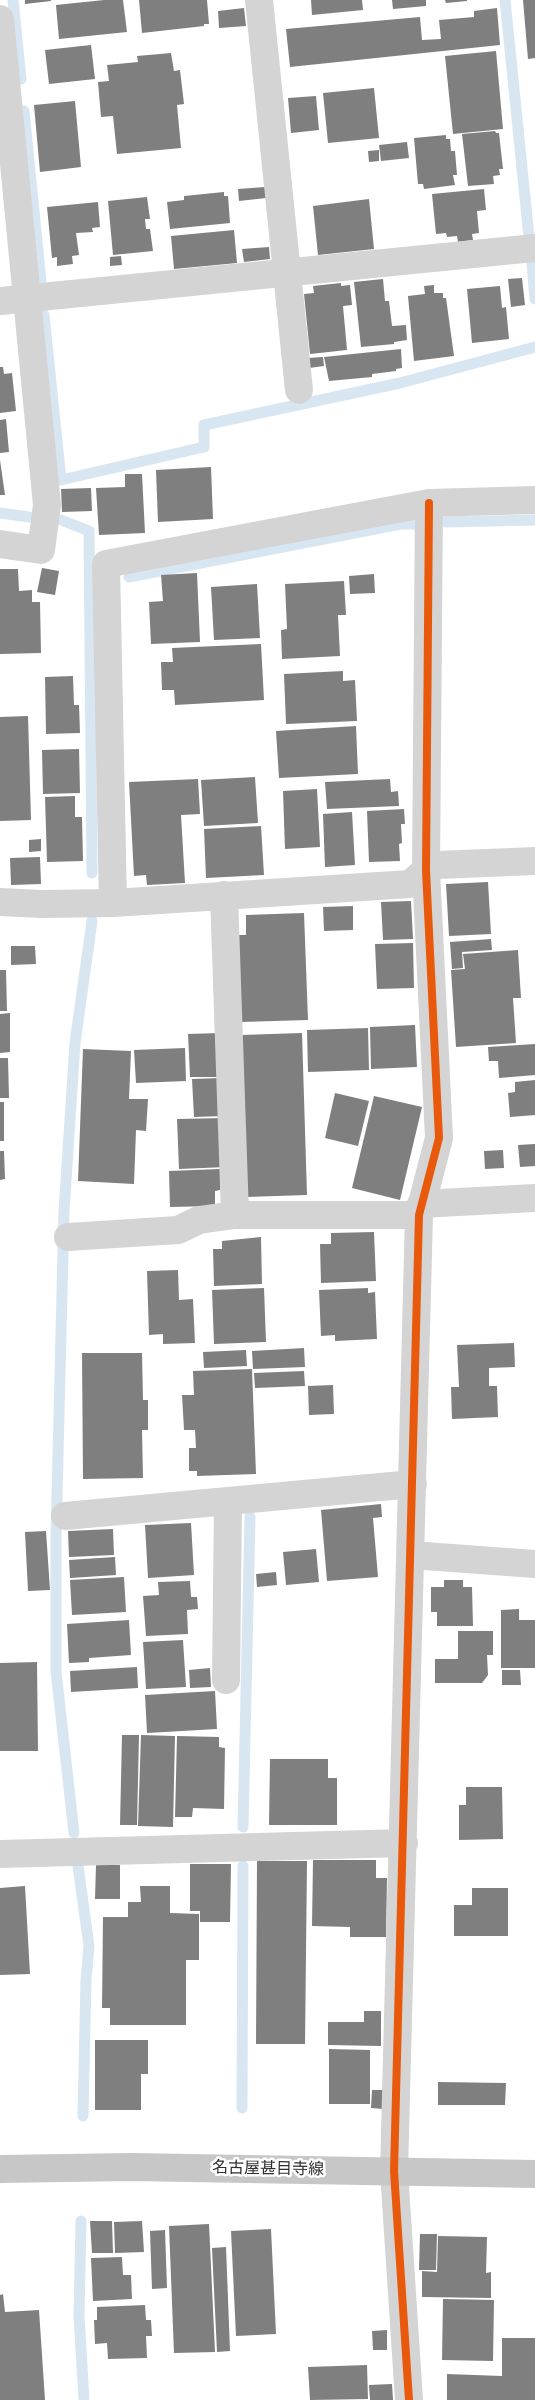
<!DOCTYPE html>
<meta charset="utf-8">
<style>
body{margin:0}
canvas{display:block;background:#fff}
</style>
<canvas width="535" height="2400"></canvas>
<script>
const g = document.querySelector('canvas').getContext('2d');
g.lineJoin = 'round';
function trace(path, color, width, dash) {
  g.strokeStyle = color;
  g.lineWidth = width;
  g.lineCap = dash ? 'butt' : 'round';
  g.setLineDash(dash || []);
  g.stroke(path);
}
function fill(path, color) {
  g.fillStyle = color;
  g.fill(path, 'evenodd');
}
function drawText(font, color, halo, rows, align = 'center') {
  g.font = font + ' "Space Grotesk","Noto Sans JP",sans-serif';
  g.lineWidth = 5;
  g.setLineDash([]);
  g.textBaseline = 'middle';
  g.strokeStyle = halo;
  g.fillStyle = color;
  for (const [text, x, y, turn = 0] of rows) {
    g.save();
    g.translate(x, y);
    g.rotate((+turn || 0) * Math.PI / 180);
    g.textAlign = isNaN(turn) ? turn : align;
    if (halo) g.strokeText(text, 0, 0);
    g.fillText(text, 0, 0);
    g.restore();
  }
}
const stream = new Path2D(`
 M13,0L21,79
 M505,0L529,237
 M24,111L41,281
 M532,263L535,299
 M44,315L61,480L204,447V425L400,383L535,347
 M0,513L29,517
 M61,520L89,531L92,873
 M446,522L535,520
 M129,577L401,524H415
 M243,1827L250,1517
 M74,1833L56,1671V1537L64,1211L75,1043L92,921
 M78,1866L89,1946L86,1980L83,2116
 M242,2108L243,1866
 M81,2221L79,2316L84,2400`);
const building = new Path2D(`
 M25,0H51V1L25,4Z
 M104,0H123L127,32L59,39L56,5Z
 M139,0H207L209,24H204V26L142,33Z
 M311,0H362L363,10L312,15Z
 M392,0H426V6L393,9Z
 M445,0H467V1L446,3Z
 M523,0H535V58L528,59Z
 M244,8L246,26L219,28L218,11Z
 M497,8L500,45L290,67L286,29L420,17L422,40L441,39L439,20L474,17V11Z
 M91,45L95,79L49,84L45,50Z
 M496,51L503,129L453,134L445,56Z
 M171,53L174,71L180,70L184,104L177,105L181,148L117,154L113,116L101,117L98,82L109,81L107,65L138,62L137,56Z
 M374,88L379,138L328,143L323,93Z
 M316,96L319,130L291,133L288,98Z
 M75,101L81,167L40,172L34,105Z
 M495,131L496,133H499L503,169H499L500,175L493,176L494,184L468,186L462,134Z
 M446,135V139H450L451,151H455L457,175H453L455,185L424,189L423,184H418L414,138Z
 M407,142L409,158L381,161L379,145Z
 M379,150V161L369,162L368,151Z
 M265,187L266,198L239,201L238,189Z
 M484,189L486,210L477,211L479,233L472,234L473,240L458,242L457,236L447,237L446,233L436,234L432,194Z
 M224,192V196H228L230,223L170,229L167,202L184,200V196Z
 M147,197L150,219H145L146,229H150L153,251L113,255L108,201Z
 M369,199L374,249L318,255L313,206Z
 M98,202L100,227L92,228L93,232L76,233L79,255L72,256L73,264L57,266V257L52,258L47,207Z
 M234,230L237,263L174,269L171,236Z
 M269,247L270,259L244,262L242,249Z
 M121,256L122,265L110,266V257Z
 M522,278L525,305L511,307L508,279Z
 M383,279L385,301H389L392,326L406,325L407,340L394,342V344L361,347L354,282Z
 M341,283V286L350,285L352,305L343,306L347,350L310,354L304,294L314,293L313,286Z
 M434,285V293H443V298H446L454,356L414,361L408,296L425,294L424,286Z
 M500,286L502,308L506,307L509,339L472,343L467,289Z
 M401,349L402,368L396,369V371L372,374V377L329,381L324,357Z
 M323,357L324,366L309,368L308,358Z
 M0,367H3L4,374L12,373L16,411L0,413Z
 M6,419L9,452L0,453V420Z
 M0,460L5,495H0Z
 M211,467L213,519L158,522L156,470Z
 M125,474H142L145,533L99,535L96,488L125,487Z
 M91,488L92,511L62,512L61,489Z
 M42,568L59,571L55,595L37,592Z
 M0,569H18L19,591L32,590V602H40L41,653L0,654Z
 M197,573L200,642L151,644L149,602L163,601L161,575Z
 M374,574L375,593L350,594L349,576Z
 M344,581L346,615H338L340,656L282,659L281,630L287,629L285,584Z
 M257,584L260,638L214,640L211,587Z
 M261,644L264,700L175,705L174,690H162L161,662H173L172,648Z
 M343,671V681L355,680L357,721L286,724L284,674Z
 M73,676L74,705H79L80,733L46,734L45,677Z
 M28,716L31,820L0,821V717Z
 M356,726L358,774L279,778L276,731Z
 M79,749L80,793L43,794L42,750Z
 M255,777L258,823L204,826L201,780Z
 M198,779L200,814L181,815L185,883L147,885L146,875L134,876L129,782Z
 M390,779L391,792L398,791L399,806L327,809L325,782Z
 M317,789L320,847L285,849L283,791Z
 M75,796V817H82L83,861L47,862L45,797Z
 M404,809L405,824H401L402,843L399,844L400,861L369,862L367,811Z
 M352,812L355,865L325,867L323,814Z
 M261,826L264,875L206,878L204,829Z
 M41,839V851L29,852V840Z
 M40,857L41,884L11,885L10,858Z
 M488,882L491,934L449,936L446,884Z
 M411,901L413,939L383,940L381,902Z
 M353,906V930L324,931L323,907Z
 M304,913L308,1020L241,1022L238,935H246V915Z
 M491,939L492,950L462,952L463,968L452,969L450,942Z
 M413,943L414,988L377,989L375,944Z
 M11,946H35L36,964L11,965Z
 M518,950L521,998H513L516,1043L456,1047L451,970L465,969L463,954Z
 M0,970H6L7,1011H0Z
 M10,1013V1052L0,1053V1014Z
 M415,1025L417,1067L371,1069L370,1027Z
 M368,1028L369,1070L308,1072L307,1030Z
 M220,1033L222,1077H190L188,1034Z
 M302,1033L307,1195L246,1197L241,1035Z
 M535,1044V1075L499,1078L498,1061H489L488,1047Z
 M185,1048L186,1081L136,1083L134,1050Z
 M83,1049L131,1051L129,1099H148L146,1131L136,1130L134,1184L78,1181Z
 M0,1058H8L9,1098H0Z
 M221,1078L223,1116L194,1117L192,1079Z
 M535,1080V1115L510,1117L508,1093L515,1092V1082Z
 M335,1093L369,1101L358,1146L325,1138Z
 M374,1096L422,1107L400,1200L352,1188Z
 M0,1102H4V1141H0Z
 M225,1118L226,1167L179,1169L177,1119Z
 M535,1144V1166L520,1167L518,1145Z
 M503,1150L504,1168L485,1169L484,1151Z
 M0,1151H4L5,1179L0,1180Z
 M220,1169V1190L215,1191V1206L170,1207L169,1171Z
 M374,1232L376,1281L321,1283L320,1244H331V1233Z
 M261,1237L262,1284L214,1286L213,1249H222V1241Z
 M178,1270L179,1300L193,1299L195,1343L163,1344V1334L149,1335L147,1271Z
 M264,1288L266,1342L214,1344L212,1290Z
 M368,1288V1293L375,1292L377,1339L335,1341V1335L321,1336L319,1290Z
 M514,1343L515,1367L489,1368V1386H497L498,1417L452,1419L451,1387H459L457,1345Z
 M304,1348L305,1367L253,1369L252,1351Z
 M246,1350L247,1366L204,1368L203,1352Z
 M82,1353H142L143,1400H148V1430H142L143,1478L83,1479Z
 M252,1369L256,1474L197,1476V1471H189V1448H196L195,1430H184L182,1395H194L193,1371Z
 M304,1371L305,1386L255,1388L254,1373Z
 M333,1385L334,1414L309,1415L308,1386Z
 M381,1504L382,1517L373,1518L378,1577L327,1581L321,1510Z
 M191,1523L194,1575L148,1578L145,1525Z
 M113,1529L114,1555L69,1557L68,1531Z
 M46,1531L50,1590L28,1591L25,1532Z
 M316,1549L319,1582L286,1585L283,1552Z
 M115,1557L116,1575L70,1578L69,1560Z
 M276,1572L277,1585L257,1587L256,1574Z
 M124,1577L126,1612L72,1615L70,1580Z
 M444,1580H463V1587H472L473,1626H437V1612H431V1587H444Z
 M190,1581L191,1597H197L198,1609L187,1610L188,1634L146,1636L143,1596L159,1595L158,1582Z
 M519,1609V1620H535V1668H501V1610Z
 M129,1620L131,1655L89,1658V1662L69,1663L67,1624Z
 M458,1631H493V1655H487L488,1675L482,1683H435V1659H458Z
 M183,1640L186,1687L146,1689L143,1642Z
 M37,1662L38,1751H0V1663Z
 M137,1667L138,1688L71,1692L70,1671Z
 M210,1668L211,1687L190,1688L189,1670Z
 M502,1670H520L521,1685H502Z
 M215,1691L217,1729L147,1733L145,1695Z
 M122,1735H139L137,1825H120Z
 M141,1735L175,1736L173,1827L138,1826Z
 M177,1736L219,1737V1747L225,1748L224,1809L193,1808L192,1817H175Z
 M270,1759H328V1778H337V1825H269Z
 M466,1787H502L503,1839L459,1840V1805H466Z
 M313,1860H376V1878H387L386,1937H350V1927L312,1926Z
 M257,1861H307L305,2044H256Z
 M190,1864H231L230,1922H200V1911H190Z
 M96,1865H120V1899H95Z
 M25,1886L30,1974L0,1975V1888Z
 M140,1886H170V1913L199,1914V1960H186V2025H110V2008H102L103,1917H128V1902H141Z
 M472,1888H508V1936H454V1905H472Z
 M364,2011H381V2046L328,2045V2022H364Z
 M95,2040H148V2074H141V2110H95Z
 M329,2049L370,2050V2104H329Z
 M438,2082L506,2083L505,2105H438Z
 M372,2090H384L383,2109L371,2108Z
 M90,2221H112L113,2253H92Z
 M142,2221L144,2252L115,2253L114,2222Z
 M209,2224L215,2352L174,2353L169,2226Z
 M271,2229L276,2334L236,2336L231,2231Z
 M165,2230L167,2288L152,2289L150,2231Z
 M420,2234H437L436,2270H419Z
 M438,2236L487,2237L486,2273L491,2272V2298L422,2297V2271L437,2272Z
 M226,2247L230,2351L217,2352L212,2248Z
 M122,2257L123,2275H131L132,2299L93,2301L91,2258Z
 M3,2294L5,2312L39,2310L45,2400H0V2295Z
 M443,2299L494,2300L493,2361L442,2360Z
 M145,2305L146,2320H151L152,2336H146L147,2358L108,2359L107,2343L95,2344L94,2320H97V2307Z
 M387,2330V2350H373L372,2331Z
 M502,2338H535V2400H447V2374L502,2376Z
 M367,2365L368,2399L310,2400L308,2367Z
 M392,2384L393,2400H370L369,2385Z`);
const minor = new Path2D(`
 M259,0L299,390
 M0,19L47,505L41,550L0,544
 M0,301L535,248
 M224,895L235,1215
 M0,902L42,904L113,903L410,884L426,870L438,865L535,861
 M113,903L106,564L429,503L535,500
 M421,1204L535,1198
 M68,1237L178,1230L199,1220L235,1215H419
 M65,1516L413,1484
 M411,1555L535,1564
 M226,1680L228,1501
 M0,1854L404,1843
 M409,2400L394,2171L419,1215L439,1138L426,870L429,503`);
const major = new Path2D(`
 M0,2169L132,2167L535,2174`);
const cycleway = new Path2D(`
 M409,2400L394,2171L419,1215L439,1138L426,870L429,503`);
const streetNames = [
 ["名古屋甚目寺線",268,2169,1]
];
trace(stream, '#d8e6f2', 11);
fill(building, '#7f7f7f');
trace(minor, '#d4d4d4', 28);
trace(major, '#c7c7c7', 28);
trace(cycleway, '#e8590c', 8);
drawText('16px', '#2f2f2f', '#fff', streetNames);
</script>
